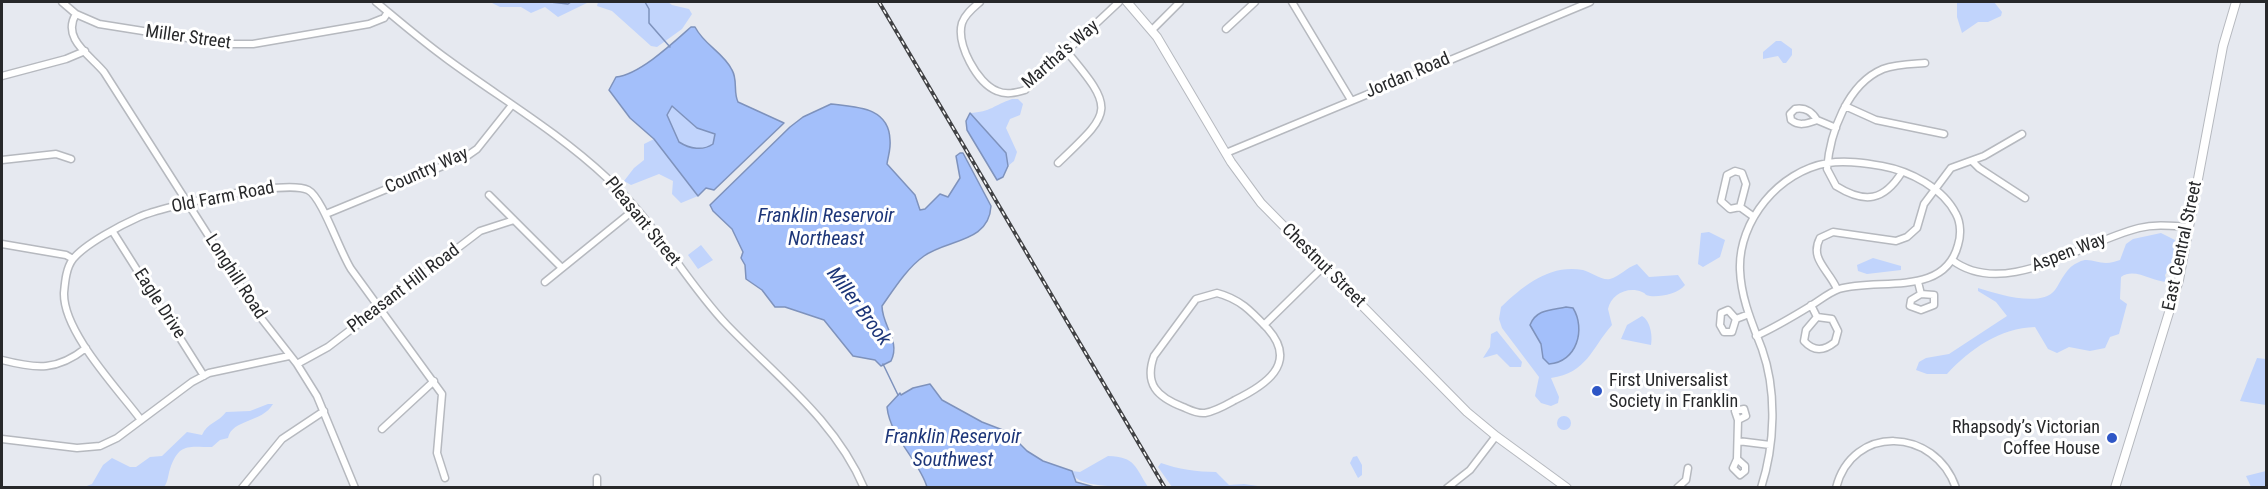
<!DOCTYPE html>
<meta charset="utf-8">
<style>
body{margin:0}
#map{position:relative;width:2268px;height:489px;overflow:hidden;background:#e6e9f0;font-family:"Roboto Condensed",sans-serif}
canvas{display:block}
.frame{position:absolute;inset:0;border:3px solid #27282a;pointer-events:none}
</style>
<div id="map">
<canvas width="2268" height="489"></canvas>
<div class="frame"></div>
</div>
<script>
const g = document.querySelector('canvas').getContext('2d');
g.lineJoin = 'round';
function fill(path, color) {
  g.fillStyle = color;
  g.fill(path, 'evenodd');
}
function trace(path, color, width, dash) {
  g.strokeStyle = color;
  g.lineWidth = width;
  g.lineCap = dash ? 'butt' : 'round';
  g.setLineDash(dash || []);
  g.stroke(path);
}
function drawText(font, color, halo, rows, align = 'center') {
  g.font = font + ' "Roboto Condensed",sans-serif';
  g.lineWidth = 6;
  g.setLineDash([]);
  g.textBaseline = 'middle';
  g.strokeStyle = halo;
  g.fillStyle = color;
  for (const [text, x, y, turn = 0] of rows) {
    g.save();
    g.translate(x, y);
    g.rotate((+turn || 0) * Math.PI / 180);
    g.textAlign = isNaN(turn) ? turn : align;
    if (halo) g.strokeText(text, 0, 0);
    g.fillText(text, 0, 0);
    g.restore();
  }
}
const green = new Path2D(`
 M481,2H589L558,17L545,7L531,13L521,7H500L492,3Z
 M598,2H668L672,5L689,9L692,14L682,29L657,47L651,46L612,11L597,6Z
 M1957,2H1994L2002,12L2001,16L1988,22H1978L1962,33L1957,17Z
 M1776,41H1781L1792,49V55L1786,63H1783L1778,56L1763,59V52Z
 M1012,99H1018L1023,104L1020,115L1010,119L1006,128L1017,152L1014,161L1008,166C1003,142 984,132 970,113C991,112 994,105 1012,99Z
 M672,106L697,128L715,134L714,144C703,151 690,149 679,142L667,115Z
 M654,139L698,196L681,203L672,194L673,181L659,174L631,185L624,181L634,168L644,160V144Z
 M1709,232L1725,240L1720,257L1703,267L1698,264L1701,233Z
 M2161,233L2175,240L2172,263L2165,275L2167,282C2152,282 2135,267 2121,277L2120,299L2127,304L2119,334L2110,337L2105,348L2090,351L2069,347L2057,353L2048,349L2035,327C2000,328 1970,349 1947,374H1927L1916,370L1919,362L1926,358L1949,354L2007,316L1996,302L1978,291V288C1997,294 2041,308 2055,290C2062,280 2066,267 2079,262C2088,257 2096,263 2106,263C2111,263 2116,261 2120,260L2126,244L2133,239Z
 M701,245L713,260L698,269L688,255Z
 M1873,258L1901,266V270L1867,274L1858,271L1857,265Z
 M1637,264L1649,277L1678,275L1685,285C1678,294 1661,297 1650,296C1644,295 1647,294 1642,292C1627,286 1611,295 1608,309L1612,325C1591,349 1587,373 1551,378L1559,397L1558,403L1551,406L1541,403L1535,396L1539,377L1502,328L1499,319L1501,307C1524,285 1550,264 1583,270C1591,272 1602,281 1610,279C1620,276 1626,268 1637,264ZM1566,307L1575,345L1571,353L1543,358L1541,344L1530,325C1536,309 1551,310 1566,307Z
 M1642,316C1650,320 1653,336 1651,345L1621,339L1627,325Z
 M1497,331L1522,362L1521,367H1510L1497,354L1483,358L1490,347L1491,334Z
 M2257,358L2266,359V405L2240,401Z
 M268,404H273C262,423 232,419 228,438L220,440L212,447C189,447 179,442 170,469C168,475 168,482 164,487H84L92,484L103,465L112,458L130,467H136L150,457L162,456L187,432L202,435C207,423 219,422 226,412L250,411Z
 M1557 423a7 7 0 1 1 14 0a7 7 0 1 1-14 0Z
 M1108,456C1136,457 1135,467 1148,487C1130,487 1073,489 1072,471L1080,472Z
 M1357,456L1362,465V475L1358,478L1350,463L1353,457Z
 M1161,463C1177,469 1198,472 1216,472L1229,485L1244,484L1265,487H1172L1158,467Z
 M2266,471V487H2251L2246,476Z`);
const water = new Path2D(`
 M691,27H695C705,46 723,52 732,70C738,80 733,92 738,102L784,123L714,190L706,188L698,196L654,139L630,118L609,90L616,77C639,75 673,43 691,27ZM672,106L697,128L715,134L713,144C703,151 690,149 679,142L667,115Z
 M831,104C857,107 889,107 890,140C891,149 888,156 887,164L915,195L920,210L925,209L940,194L948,197L960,178L956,156L960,153H963L991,206C989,243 947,239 924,256C907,268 894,289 882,306C882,326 901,341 891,361L881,366L875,360L853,356L824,320L785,307H775L762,290L746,279L745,265L741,258L743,252L732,229L713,211L710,205L790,127L803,117Z
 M970,113L1006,153L1008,166L1003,177L997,180L967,130L966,121Z
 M1566,307L1573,308C1586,329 1577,362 1549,364L1543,358L1541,344L1530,325C1536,309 1552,310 1566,307Z
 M930,384L942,400L982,422L1008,432L1027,451L1043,461L1072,471L1076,482L1094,487H927C919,460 890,437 887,407L900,393L901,395L913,388Z`);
const stream = new Path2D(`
 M550,2L568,4L571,2
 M645,2L649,9V23L670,47
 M883,364L898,395`);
const minor = new Path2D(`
 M62,2L76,14L99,24L225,44H253L369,24L384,18L388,12
 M376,2C399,21 422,41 447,59C500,98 558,132 607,178C654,220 684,280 727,325C776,376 836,421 864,488
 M980,2C973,8 965,14 962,23C956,44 977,83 997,91C1006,95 1015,93 1025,90L1119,2
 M1292,2L1351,100
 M76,14C61,38 90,55 104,72L261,318L297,364L317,396L355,488
 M1226,29L1255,2
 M1152,30L1180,2
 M2,76L66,59L85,51
 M1845,106L1876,120L1944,134
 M1817,120C1812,112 1806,107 1795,109L1790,114L1791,120C1800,127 1808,123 1817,120L1836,128
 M1226,153L1590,2
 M2,160L56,154L71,159
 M1972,161L1979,168L2025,198
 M1058,163C1111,112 1117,111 1067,52
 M1902,172C1884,201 1865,204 1836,186L1827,169C1830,133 1847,84 1883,69C1896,64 1911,64 1925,63
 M489,195L562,268
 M1740,207L1730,209L1721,201L1727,175L1735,171L1742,173L1746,184L1740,207L1754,217
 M326,214L467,156L477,149L512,105
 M113,232L204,376
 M2,244L66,255L73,259
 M1952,260C2005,300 2082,242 2139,228C2156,224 2172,226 2189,227
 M545,282L635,209
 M1918,282L1921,294L1934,295V305L1921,310L1910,306L1911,300L1921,294
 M1837,289C1829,270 1809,259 1820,238L1833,232L1896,241L1907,237L1917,228L1924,204L1951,168L1984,156L2022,134
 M1217,293C1240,299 1251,311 1268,329C1299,364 1264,386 1235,400C1226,405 1216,411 1205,413C1197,414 1190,410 1183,407C1157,397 1144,384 1154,356L1196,299Z
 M1811,305L1817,317L1806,330L1804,341C1814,352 1824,351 1835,342L1838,331L1832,319L1817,317
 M1736,319L1728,310L1721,313L1720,325L1724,332H1732L1736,319L1749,314
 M1264,325L1323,267
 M1756,336C1776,327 1794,316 1812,305C1820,300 1830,292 1839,289C1878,277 1944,298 1958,245C1961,236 1961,223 1956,214C1943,188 1910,171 1882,166C1865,163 1846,160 1828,163C1779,171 1738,221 1740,270C1741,298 1752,323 1762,349C1777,391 1775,445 1761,488
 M2,360C37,369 57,371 86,348
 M297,364L328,347L480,231L514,220
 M141,420C118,389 63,332 64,293C65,282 66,268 73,259C85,244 121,225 139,217C163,206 286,179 308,190C322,197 339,250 351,269L442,394L437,453L445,478
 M382,429L434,381
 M2,439L77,448L100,446L117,438L192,382L209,373L289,356
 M1738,441L1770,445
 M1737,459L1733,468L1740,475L1745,471V466L1737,459L1738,420L1746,416L1744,409L1735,411L1738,420
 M597,478V488
 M242,488L282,439L324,411
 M1447,488L1470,470L1496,436
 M1677,488L1686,480L1688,468
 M1836,488C1852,424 1935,427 1956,488`);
const major = new Path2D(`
 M1127,2L1157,37L1231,162L1261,203L1467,412L1496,436L1567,488
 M2115,488L2179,280L2223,46L2236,2`);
const rail = new Path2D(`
 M879,2L1165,488`);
const markers = [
 [1597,391,6,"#2e56c6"],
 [2112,438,6,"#2e56c6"]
];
const streetNames = [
 ["Miller Street",188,38,8],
 ["Martha's Way",1061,55,-41],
 ["Jordan Road",1408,76,-23],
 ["Country Way",427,171,-24],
 ["Old Farm Road",223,198,-11],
 ["Pleasant Street",642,222,51],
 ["East Central Street",2183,246,-78],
 ["Aspen Way",2069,253,-21],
 ["Chestnut Street",1323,266,45],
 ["Longhill Road",235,277,57],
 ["Pheasant Hill Road",404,289,-37],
 ["Eagle Drive",159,304,57]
];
const poiNames = [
 ["First Universalist",1609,381],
 ["Society in Franklin",1609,402],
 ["Rhapsody’s Victorian",2100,428,"right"],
 ["Coffee House",2100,449,"right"]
];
const waterNames = [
 ["Franklin Reservoir",826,217],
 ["Northeast",826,240],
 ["Miller Brook",858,307,53],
 ["Franklin Reservoir",953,438],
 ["Southwest",953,461]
];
fill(green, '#c1d4fc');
fill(water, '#a3bffa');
trace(water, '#7e92bc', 1.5);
trace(stream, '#7e92bc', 1.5);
trace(minor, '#b6b9bf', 9);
trace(major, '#b6b9bf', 10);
trace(minor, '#fff', 6);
trace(major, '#fff', 8);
trace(rail, '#414245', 4);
trace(rail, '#fff', 1.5, [4.5]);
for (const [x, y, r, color] of markers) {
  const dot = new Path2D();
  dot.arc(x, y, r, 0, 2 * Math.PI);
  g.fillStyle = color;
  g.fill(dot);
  trace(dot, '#fff', 2);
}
drawText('18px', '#27282a', '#fff', streetNames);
drawText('18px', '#27282a', '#fff', poiNames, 'left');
drawText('italic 20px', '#1d3679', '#fff', waterNames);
</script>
